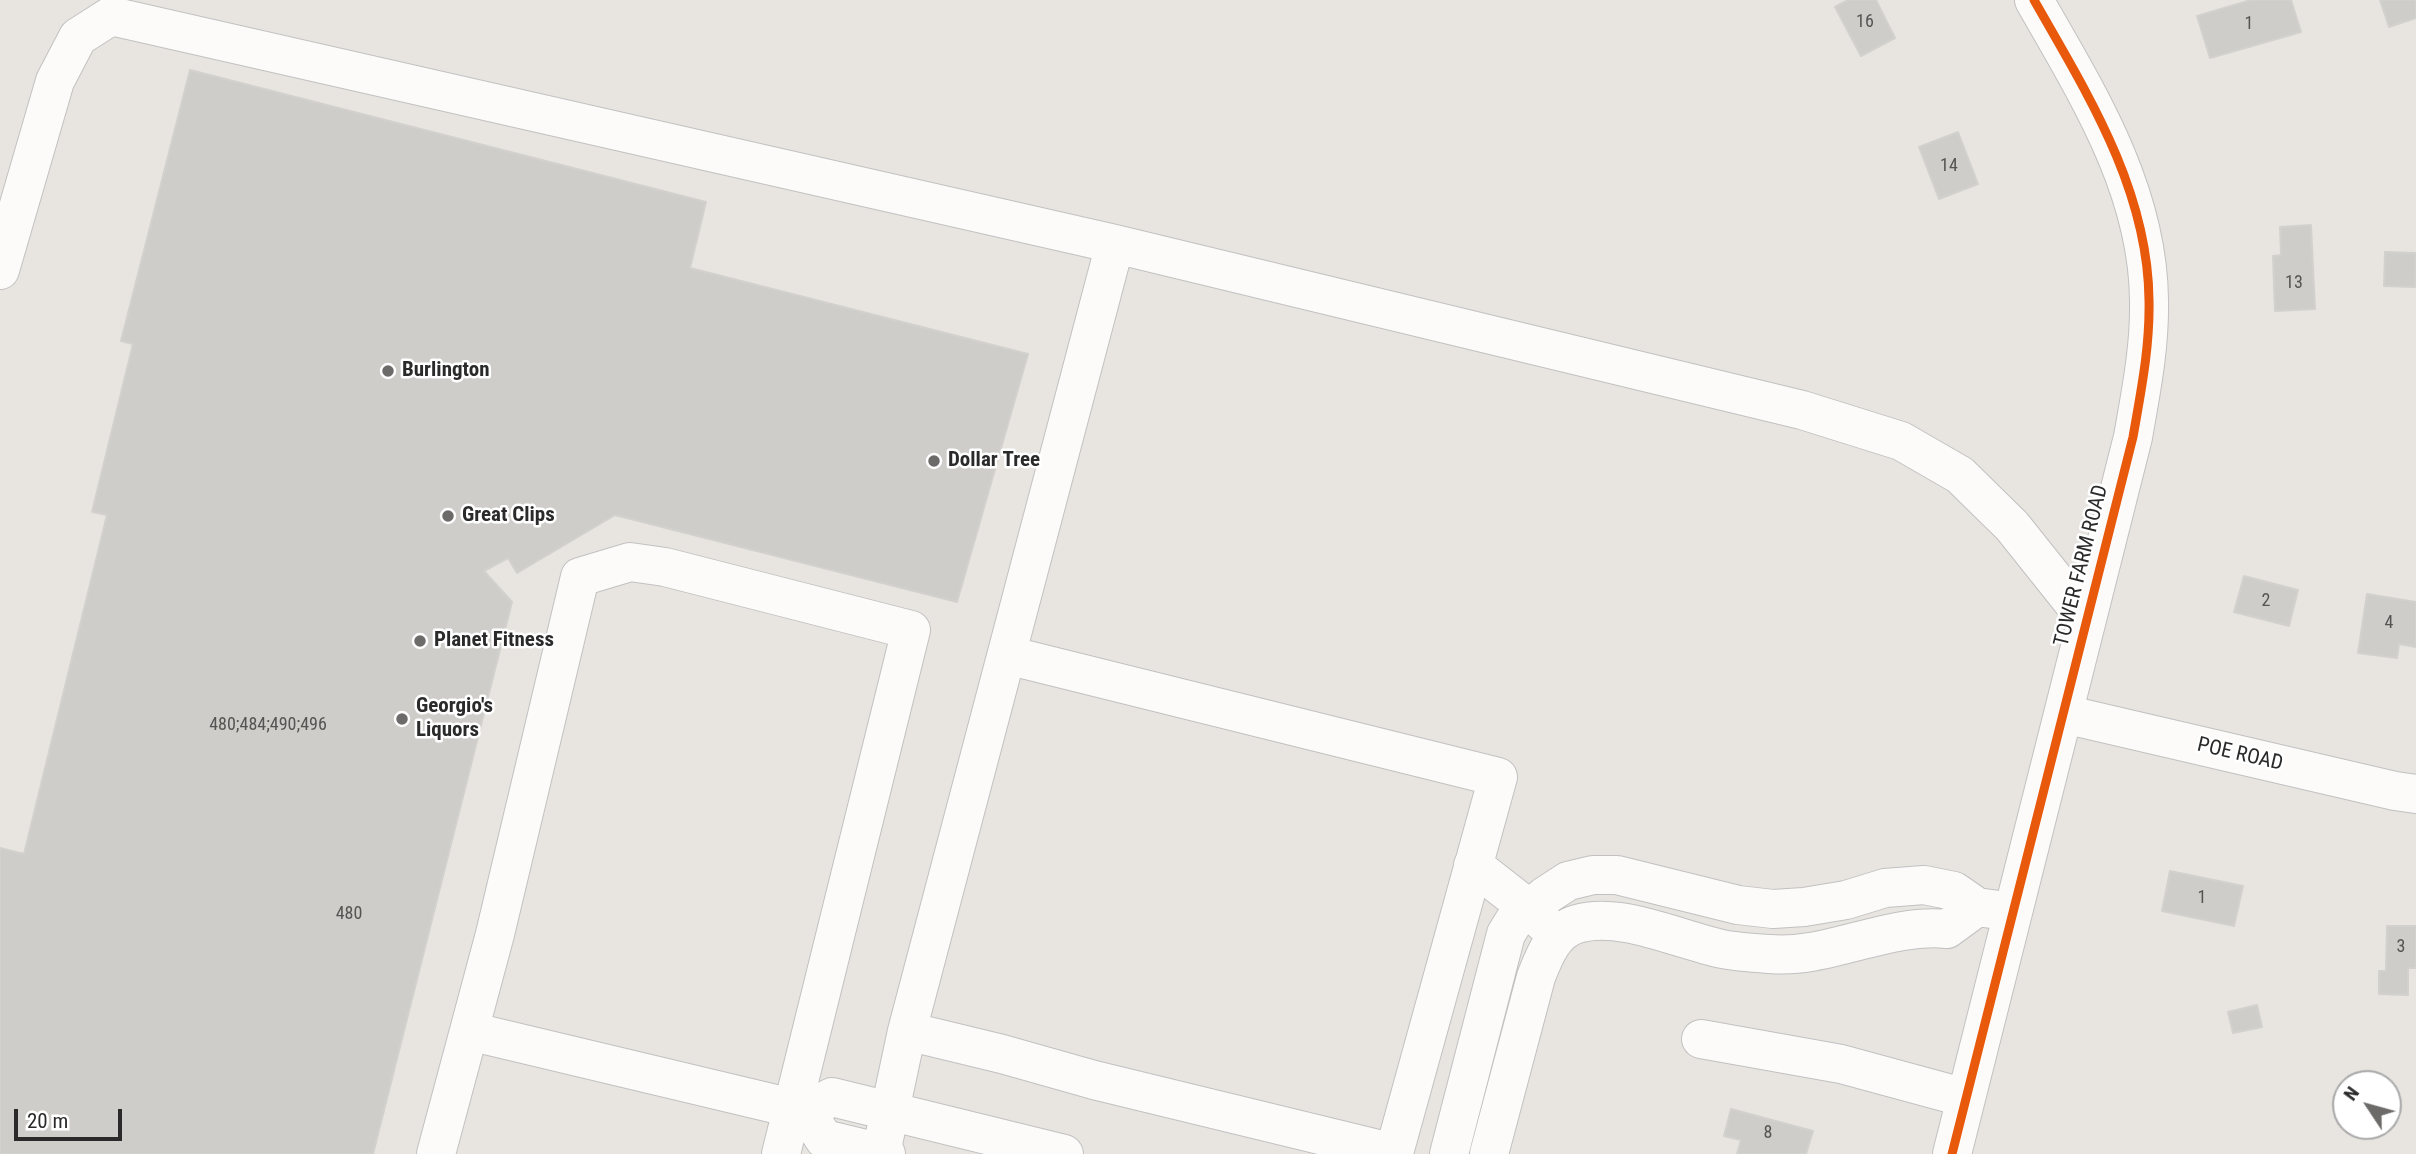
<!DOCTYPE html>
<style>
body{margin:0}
#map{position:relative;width:2416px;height:1154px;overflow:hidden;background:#e8e5e1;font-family:"Roboto Condensed",sans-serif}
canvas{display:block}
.north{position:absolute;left:2332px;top:1070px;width:70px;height:70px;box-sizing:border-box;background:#fff;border:2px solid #aaa;border-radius:50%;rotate:306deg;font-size:19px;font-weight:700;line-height:28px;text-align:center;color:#2a2a2a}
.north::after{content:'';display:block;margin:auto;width:24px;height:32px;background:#6c6b6a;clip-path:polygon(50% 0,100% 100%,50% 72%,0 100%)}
.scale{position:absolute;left:14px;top:1109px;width:108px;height:32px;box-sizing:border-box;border:4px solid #2a2a2a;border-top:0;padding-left:9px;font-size:21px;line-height:24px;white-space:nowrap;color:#2a2a2a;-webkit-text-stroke:5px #fff;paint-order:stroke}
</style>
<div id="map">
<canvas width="2416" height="1154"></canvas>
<div class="north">N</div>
<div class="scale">20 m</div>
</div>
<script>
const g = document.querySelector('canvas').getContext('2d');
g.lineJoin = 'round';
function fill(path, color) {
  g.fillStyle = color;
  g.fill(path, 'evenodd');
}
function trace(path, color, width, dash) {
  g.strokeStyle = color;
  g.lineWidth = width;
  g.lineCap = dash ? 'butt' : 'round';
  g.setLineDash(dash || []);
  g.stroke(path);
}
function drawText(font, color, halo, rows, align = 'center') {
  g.font = font + ' "Roboto Condensed",sans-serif';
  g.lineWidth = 5;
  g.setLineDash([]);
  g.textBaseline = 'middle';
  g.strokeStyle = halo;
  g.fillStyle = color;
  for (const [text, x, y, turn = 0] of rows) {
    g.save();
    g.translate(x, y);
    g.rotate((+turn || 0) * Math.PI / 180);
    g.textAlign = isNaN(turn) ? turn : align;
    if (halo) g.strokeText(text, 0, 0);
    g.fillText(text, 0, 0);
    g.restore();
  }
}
const building = new Path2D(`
 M1848,0H1876L1895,38L1861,56L1835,7Z
 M2251,0H2291L2301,32L2210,58L2197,16Z
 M2380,0H2416V18L2389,27Z
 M190,70L706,202L690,268L1028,354L957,602L615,515L517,573L508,558L484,571L512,602L373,1154H0V848L24,854L107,515L92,512L133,344L121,341Z
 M1958,132L1978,184L1939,199L1919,147Z
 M2311,225L2315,309L2275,311L2273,256L2281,255L2280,227Z
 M2385,252L2416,253L2415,287L2384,286Z
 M2244,576L2298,590L2289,626L2234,612Z
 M2367,594L2416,602V647L2399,644L2397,658L2358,653Z
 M2170,871L2243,886L2234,926L2162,911Z
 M2387,926H2416V968H2408V995L2379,994V971H2386Z
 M2257,1005L2262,1027L2233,1033L2228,1012Z
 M1731,1109L1813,1131L1806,1154H1737L1741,1140L1724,1136Z`);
const minor = new Path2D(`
 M0,270L55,81L78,37L111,16L1115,244L1802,410L1901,441L1960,475L2012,526L2087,620
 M2064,714L2395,791L2416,794
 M1473,865L1528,908L1547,926
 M469,1031L792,1108L806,1111L832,1097L1064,1154
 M907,1031L1002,1054L1094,1080L1394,1153L1498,777L1007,655
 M1701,1039L1841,1064L1966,1098
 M806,1111L824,1139L886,1154
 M881,1153L907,1031L1115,244
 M436,1154L495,934L580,577L630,562L665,567L911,630L781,1154
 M1449,1154L1506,934L1514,921L1545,896L1568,881L1593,875H1617L1738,905L1773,909L1804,907L1846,900L1885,888L1924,885L1954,891L1977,907L2013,912
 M1489,1154L1536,977C1544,957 1553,931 1577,924C1620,911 1679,940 1722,949C1737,952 1754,953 1770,954C1830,959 1886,923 1947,929L1977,907
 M1952,1154L2133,437C2141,391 2150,347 2149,300C2148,189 2087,93 2034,0`);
const cycleway = new Path2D(`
 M1952,1154L2133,437C2141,391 2150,347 2149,300C2148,189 2087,93 2034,0`);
const markers = [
 [388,371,7,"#6c6b6a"],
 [934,461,7,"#6c6b6a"],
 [448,516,7,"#6c6b6a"],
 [420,641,7,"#6c6b6a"],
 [402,719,7,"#6c6b6a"]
];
const numberNames = [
 ["16",1865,22],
 ["1",2249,24],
 ["14",1949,166],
 ["13",2294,283],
 ["2",2266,601],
 ["4",2389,623],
 ["480;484;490;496",268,725],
 ["1",2202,898],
 ["480",349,914],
 ["3",2401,947],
 ["8",1768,1133]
];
const poiNames = [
 ["Burlington",402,371],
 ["Dollar Tree",948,461],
 ["Great Clips",462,516],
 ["Planet Fitness",434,641],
 ["Georgio's",416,707],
 ["Liquors",416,731]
];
const streetNames = [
 ["TOWER FARM ROAD",2082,566,-76],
 ["POE ROAD",2240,755,13]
];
fill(building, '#cfcdca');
trace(building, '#d3d1cd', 2);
trace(minor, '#c2c1c1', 40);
trace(minor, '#fcfbfa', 38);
trace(cycleway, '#e8590c', 9);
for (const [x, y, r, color] of markers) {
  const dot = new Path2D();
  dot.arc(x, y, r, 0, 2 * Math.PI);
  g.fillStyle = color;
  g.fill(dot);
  trace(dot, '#fff', 2.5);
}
drawText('18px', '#545453', null, numberNames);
drawText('bold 21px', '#2a2a2a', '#fff', poiNames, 'left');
drawText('21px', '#2a2a2a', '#fff', streetNames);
</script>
